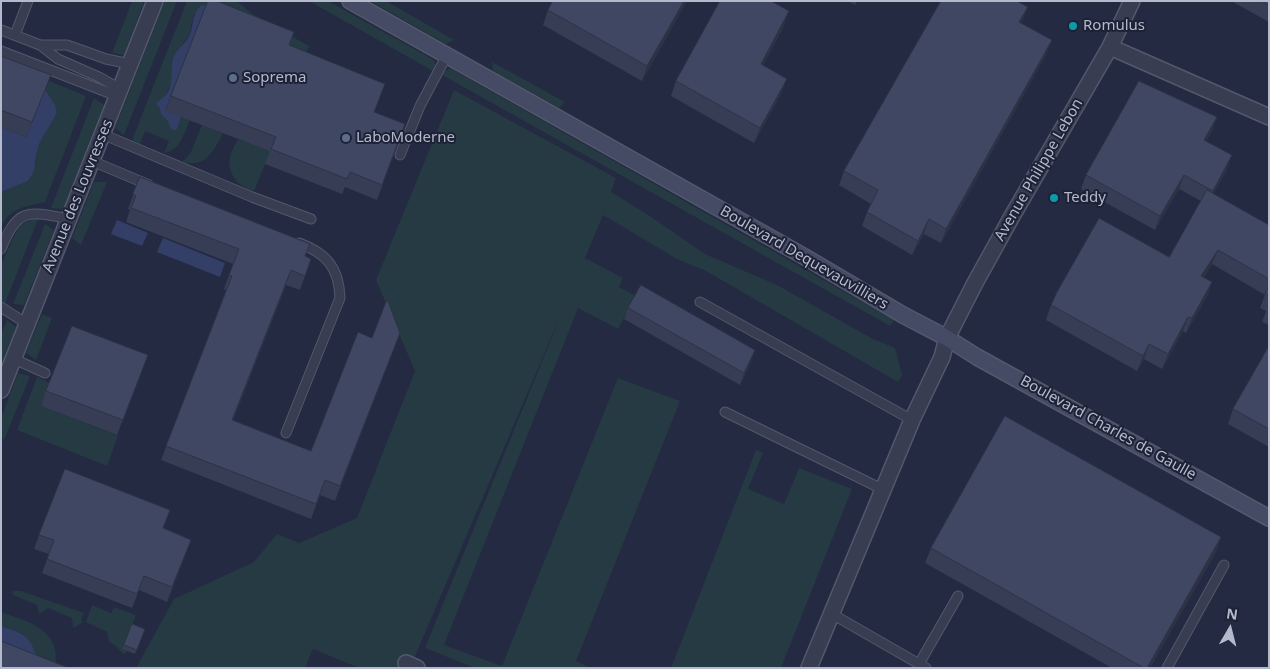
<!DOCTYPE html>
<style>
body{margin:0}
#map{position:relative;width:1270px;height:669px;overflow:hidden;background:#232a42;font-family:"Noto Sans",sans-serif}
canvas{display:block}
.frame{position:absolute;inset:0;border:2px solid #b5b9cc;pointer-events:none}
.north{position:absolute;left:1205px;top:604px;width:50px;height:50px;-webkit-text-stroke:4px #1d2237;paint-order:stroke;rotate:8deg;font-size:14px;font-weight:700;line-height:20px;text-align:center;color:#b5b9cc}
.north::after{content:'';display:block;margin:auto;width:18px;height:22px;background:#b5b9cc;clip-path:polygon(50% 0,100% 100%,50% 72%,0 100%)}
</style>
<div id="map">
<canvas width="1270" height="669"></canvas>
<div class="frame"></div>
<div class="north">N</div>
</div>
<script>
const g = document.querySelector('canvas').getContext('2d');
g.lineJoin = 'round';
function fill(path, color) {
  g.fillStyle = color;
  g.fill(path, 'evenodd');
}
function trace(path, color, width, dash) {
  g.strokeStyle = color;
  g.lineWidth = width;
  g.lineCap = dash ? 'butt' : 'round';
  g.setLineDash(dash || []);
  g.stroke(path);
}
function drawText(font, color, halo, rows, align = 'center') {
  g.font = font + ' "Noto Sans",sans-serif';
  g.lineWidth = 4;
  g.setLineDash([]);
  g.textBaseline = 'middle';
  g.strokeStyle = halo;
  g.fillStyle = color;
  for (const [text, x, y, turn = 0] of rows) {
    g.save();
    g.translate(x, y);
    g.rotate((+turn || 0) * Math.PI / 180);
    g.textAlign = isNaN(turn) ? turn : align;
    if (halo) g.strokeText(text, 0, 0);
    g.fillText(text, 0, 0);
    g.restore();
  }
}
const green = new Path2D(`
 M132,1H144L124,55L112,53Z
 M165,1H177L124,135L115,128Z
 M187,1H237L251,13L309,46L304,58L194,14L189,36L178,50L172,67L171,83L167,92L164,98L157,101L161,114L177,129L181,117L190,120C184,134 180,151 164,153L169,141L145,131L140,144L132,140Z
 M309,1H328L434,60L436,67L433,71Z
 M370,1H386L454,40L446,44Z
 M1,61L86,96L45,202C26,206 11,208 1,226V192L28,181L36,163V156L39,144L57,113L45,90L1,73Z
 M492,62L565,102L559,108L493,71Z
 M304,68L254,191C240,188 226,173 230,158C231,152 235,145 238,139L251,144Z
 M450,68L894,320L890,326L442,75L444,72Z
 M454,90L616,178L611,192L650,216L705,254L777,285L873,339L895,348L902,375L898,382L706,271L677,259L603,215L585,258L623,278L619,287L636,296L618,329L578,308L444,645L502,666L618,378L680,401L576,661L591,668H475L425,648L563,310L410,668H359L313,649L305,668H136L174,599L254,562L277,534L299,543L357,518L415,371L376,280Z
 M94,98L104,105L63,209L51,208Z
 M202,125L223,133C217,145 210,161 195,163C191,164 186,162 182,162L190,154Z
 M94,182H107L81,245L72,238Z
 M38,219L5,304L1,299V265L18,228L25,222Z
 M45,224L54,230L24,305L13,304Z
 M42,314L52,318L36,360L26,353Z
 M7,320L16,327L1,365V334Z
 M18,373L30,376L4,440L1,437V418Z
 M37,377L50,383L41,406L118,436L107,466L17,430Z
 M756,450L763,453L748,489L784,504L799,468L852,489L781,668H671Z
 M13,591H21L84,613L81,620L83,622L73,628L72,618L48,608L39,614L37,605L13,595L12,593Z
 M92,605L111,613L114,607L136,615L123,649L127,651L126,653L123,654L116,646L109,642L107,632L86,622Z
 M1,612C30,622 62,630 55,668H36L23,634L1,626Z`);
const water = new Path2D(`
 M202,5L209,6L165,110L181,117L177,129L175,130L171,129L168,121L161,114L159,107L156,103C159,100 162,99 165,96C174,86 170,71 173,59C175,50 184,45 189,37C194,26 191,14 202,5Z
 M45,90L55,105L57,113L39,144L36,156L34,171L28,181L1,192V127L26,137Z
 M117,220L148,233L142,246L111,234Z
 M163,238L225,263L220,277L157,252Z
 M1,626C23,634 28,633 36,655L1,654Z`);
const lane = new Path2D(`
 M1,30L40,45
 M15,35L28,1
 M1,51L117,96
 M120,89L99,77L58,59L40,45H67L106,59L130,64
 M102,134L252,197L311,219
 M400,155L420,106L447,55
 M92,161L149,185
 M1,249C18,207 28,211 69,219
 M700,302L912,420
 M1,307L27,324
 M14,359L45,373
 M725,412L884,490
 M286,433L340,298C339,267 326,253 299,243
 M832,614L926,668
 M919,664L958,596
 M1167,668L1224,565`);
const street = new Path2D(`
 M1110,47L1269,117
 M1,390L155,1
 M406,663L417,668
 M809,668L912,420L942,357L947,338L975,283L1011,218L1110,47L1132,1`);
const secondary = new Path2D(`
 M350,1L805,257L903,315L947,338L977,357L1269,518`);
const wall = new Path2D(`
 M687,1L642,81L543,25L548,10Z
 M848,1H857L855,5Z
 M1231,1H1269V22Z
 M1022,23L1046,55L941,243L924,234L912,255L862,226L867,212L871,204L839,185L844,171Z
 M784,26L763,65L781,94L754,143L671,96L676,81Z
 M289,46L380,98L374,112L405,124L377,200L345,187L342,194L265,164L270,151L165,111L171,96Z
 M1,56L51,75L26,137L1,127Z
 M1217,117L1212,131L1206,141L1227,170L1213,194L1269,225V325L1262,322L1266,311L1260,308L1265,295L1212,264L1204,277L1212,282L1207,296L1186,333L1183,331L1162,369L1144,359L1137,371L1046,320L1051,305L1169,257L1201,201L1179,189L1155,230L1081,189L1086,175Z
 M140,177L311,259L300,290L286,285L233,420L311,451L372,338L400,333L335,501L320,495L311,519L161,460L226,290L224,289L233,264L126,222L130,210L128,209Z
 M628,308L751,362L740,385L624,319Z
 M1269,346V447L1228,424L1233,409Z
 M148,355L117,435L41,406L46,391Z
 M164,528L191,540L167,602L139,590L132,608L42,573L49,554L34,549L39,535Z
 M1221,537L1216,552L1150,668H1112L925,563L931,548Z
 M132,624L145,629L135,654L122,649Z`);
const shadedWall = new Path2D(`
 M684,1H687L642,81L647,66Z
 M1028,7L1022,22L1014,36L1019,22Z
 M789,11L784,26L756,79L761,64Z
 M1052,40L1046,55L941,243L946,229Z
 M787,79L781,94L754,143L760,128Z
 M1217,117L1212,131L1199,154L1204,140Z
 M1232,155L1227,170L1208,205L1213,191Z
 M1184,175L1179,189L1155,230L1160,216Z
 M929,219L924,234L912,255L918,241Z
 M1218,250L1212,264L1196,291L1201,276Z
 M1212,282L1207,296L1186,333L1192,318Z
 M1188,317L1183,331L1162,369L1168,354Z
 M1149,344L1144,359L1137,371L1143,356Z
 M755,350L751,362L740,385L744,373Z
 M1221,537L1216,552L1150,668H1147Z`);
const building = new Path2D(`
 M208,1H217L294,32L289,45L385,84L374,112L405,124L382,185L350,172L347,179L271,149L276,137L171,96Z
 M553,1H684L647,66L548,10Z
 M720,1H771L789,11L761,64L787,79L760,128L676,81Z
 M941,1H1017L1028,7L1019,22L1052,40L946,229L929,219L918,241L867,212L878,190L844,171Z
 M1262,1H1269V5Z
 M1,56L51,75L32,122L1,110Z
 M1139,81L1217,117L1204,140L1232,155L1213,191L1184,175L1160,216L1086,175Z
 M140,177L310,244L305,256L311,259L305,276L291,270L232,420L311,451L358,332L372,338L387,299L400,333L340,486L325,480L316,504L166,446L232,276L229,275L239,249L131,208L136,196L133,194Z
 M1207,190L1269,225V279L1218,250L1201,276L1212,282L1192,318L1188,317L1168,354L1149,344L1143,356L1051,305L1057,292L1099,218L1169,257Z
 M641,285L755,350L744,373L628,308Z
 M1269,287V295L1265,293Z
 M72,326L148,355L123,420L46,391Z
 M1269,346V429L1233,409Z
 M1005,416L1221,537L1147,668H1144L931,548Z
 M65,469L170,510L163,528L191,540L172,587L144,576L137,594L47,559L54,540L39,535Z
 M132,624L145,629L137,650L124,645Z
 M1,641L69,668H1Z`);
const markers = [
 [1073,26,5,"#0f9aa8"],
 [233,78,5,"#5c6f8a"],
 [346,138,5,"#5c6f8a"],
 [1054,198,5,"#0f9aa8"]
];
const poiNames = [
 ["Romulus",1083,26],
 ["Soprema",243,78],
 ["LaboModerne",356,138],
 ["Teddy",1064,198]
];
const streetNames = [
 ["Avenue Philippe Lebon",1039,170,-60],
 ["Avenue des Louvresses",78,196,-68],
 ["Boulevard Dequevauvilliers",804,258,30],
 ["Boulevard Charles de Gaulle",1108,428,29]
];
fill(green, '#253a43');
fill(water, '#343f68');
trace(lane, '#53586c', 11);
trace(street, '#53586c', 18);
trace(secondary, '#53586c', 18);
trace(lane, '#383d52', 9);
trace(street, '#383d52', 15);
trace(secondary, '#454b65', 15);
fill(wall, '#373d55');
fill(shadedWall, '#2d3245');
fill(building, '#404763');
trace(building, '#2d3245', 1);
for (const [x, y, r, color] of markers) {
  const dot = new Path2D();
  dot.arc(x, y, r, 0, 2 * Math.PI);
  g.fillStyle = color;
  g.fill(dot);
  trace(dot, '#1d2237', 2);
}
drawText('15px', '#b5b9cc', '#1d2237', poiNames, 'left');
drawText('15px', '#b5b9cc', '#1d2237', streetNames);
</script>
